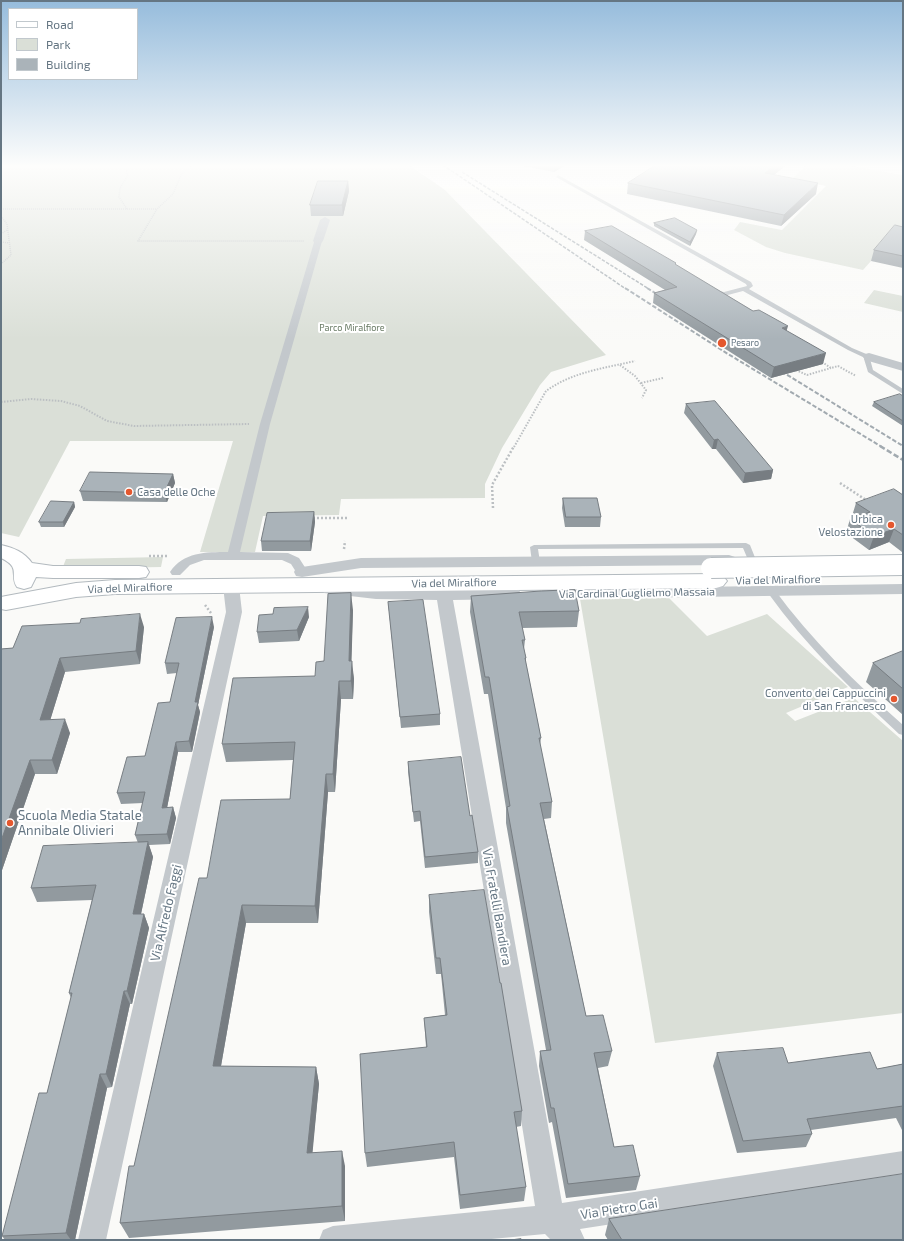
<!DOCTYPE html>
<style>
body{margin:0}
#map{position:relative;width:904px;height:1241px;overflow:hidden;background:#fafaf8;font-family:"Exo 2",sans-serif}
canvas{display:block}
.frame{position:absolute;inset:0;border:2px solid #657683;pointer-events:none}
.legend{position:absolute;left:8px;top:8px;width:130px;height:72px;box-sizing:border-box;background:#fff;border:1px solid #c1c8cd;margin:0;padding:5px 7px;list-style:none;font-size:12px;color:#657683}
.legend li{display:flex;align-items:center;gap:8px;height:20px}
.legend b{width:20px;border:1px solid #c1c8cd}
</style>
<div id="map">
<canvas width="904" height="1241"></canvas>
<div class="frame"></div>
<ul class="legend">
<li><b style="height:5px;background:#fff"></b>Road</li>
<li><b style="height:11px;background:#dadfd7"></b>Park</li>
<li><b style="height:11px;background:#aab3b9"></b>Building</li>
</ul>
</div>
<script>
const g = document.querySelector('canvas').getContext('2d');
g.lineJoin = 'round';
function fill(path, color) {
  g.fillStyle = color;
  g.fill(path, 'evenodd');
}
function trace(path, color, width, dash) {
  g.strokeStyle = color;
  g.lineWidth = width;
  g.lineCap = dash ? 'butt' : 'round';
  g.setLineDash(dash || []);
  g.stroke(path);
}
function drawText(font, color, halo, rows, align = 'center') {
  g.font = font + ' "Exo 2",sans-serif';
  g.lineWidth = 4;
  g.setLineDash([]);
  g.textBaseline = 'middle';
  g.strokeStyle = halo;
  g.fillStyle = color;
  for (const [text, x, y, turn = 0] of rows) {
    g.save();
    g.translate(x, y);
    g.rotate((+turn || 0) * Math.PI / 180);
    g.textAlign = isNaN(turn) ? turn : align;
    if (halo) g.strokeText(text, 0, 0);
    g.fillText(text, 0, 0);
    g.restore();
  }
}
const green = new Path2D(`
 M1,165H409L445,190L606,355L551,372L540,385L502,448L485,484V498L341,499L339,515L263,516L255,552H200L233,441H70L19,537L1,533Z
 M806,165H845L903,175V234L896,233L863,270L785,253L766,247L734,230L740,222L782,230L826,186L792,179Z
 M874,290L903,296V312L864,303Z
 M163,557L161,567L62,569L66,559Z
 M669,598L707,636L767,614L848,687L786,713L795,721L854,698L903,741V1013L655,1043L580,599Z`);
const pathFar2 = new Path2D(`
 M192,165L181,175L173,194L157,209L138,241H304
 M1,209H156
 M127,209L119,197L120,188L128,175L126,171L131,165
 M1,216L7,224L11,255L1,264
 M1,234L7,230
 M1,242L9,243`);
const pathFar1 = new Path2D(`
 M822,362L831,368L838,366L856,376
 M620,365L635,376L646,390L642,398
 M796,370L807,375L831,368
 M641,383L663,378
 M1,402L31,399L61,401L80,406L107,421L134,426L249,424
 M514,447L546,391C572,372 605,368 635,361`);
const path = new Path2D(`
 M840,483L866,500
 M493,508L492,485L514,446
 M313,518H348
 M344,549L345,541
 M149,556H168
 M205,605L211,613`);
const service = new Path2D(`
 M558,175L751,282L753,286L749,289L852,348L871,356L872,357L870,359L873,370L903,389V394L868,372L864,359L865,358L848,350L743,291L724,296L711,291V289L724,292L747,286L746,284L556,177Z
 M746,543L750,545L756,560L755,562H749L743,548L538,549L540,562L536,565L532,562L530,547L534,545Z
 M771,588L774,589C811,640 856,683 903,725V735L899,734C852,690 806,646 768,593L767,591Z`);
const pedestrian = new Path2D(`
 M315,239H321L322,241L270,424L240,552L288,553L299,558L308,572L306,575H298L291,564L282,560H204L190,565L180,575H172L170,572C183,552 206,552 228,552L260,424Z`);
const minor = new Path2D(`
 M325,217L330,220L323,241L321,243H315L313,241L320,220Z
 M869,353L903,363V371L865,360L863,357L865,354Z
 M729,555L735,557L737,560L735,563L729,565L361,568L302,577L296,576L294,572L296,568L302,567L361,558Z
 M231,581L237,582L239,586L242,612L106,1240H78L226,612L223,586L225,582Z
 M330,584L399,589H513L519,590L521,594L519,598L513,599L453,600L562,1203L903,1151V1179L580,1229L585,1240H551L545,1234L481,1240H319L323,1230L333,1226L535,1206L437,600L376,599L324,593L322,589L324,585Z
 M903,584V594L554,599L548,598L546,594L548,590L554,589Z`);
const secondary = new Path2D(`
 M1,545C14,548 24,552 32,563L53,566H139L146,567L149,572L146,577L139,578H53L36,577L31,587L24,589L17,587C9,575 22,568 1,558Z
 M716,574L723,576L727,581L723,586L716,588L115,594L76,597L6,610L1,609V597L6,596L76,583L115,580Z`);
const railFar2 = new Path2D(`
 M443,165L626,289
 M462,172L649,289`);
const railFar1 = new Path2D(`
 M625,288L728,354L882,447
 M647,288L663,298
 M776,368L903,446`);
const rail = new Path2D(`
 M880,446L903,460`);
const secondaryBridge = new Path2D(`
 M711,568L903,565`);
const wall = new Path2D(`
 M518,165H566L554,172Z
 M786,165L774,175L816,194L781,226L627,194L628,183Z
 M348,181L349,191L343,216H311L310,205Z
 M654,223L697,230L696,234L690,246L654,226Z
 M903,227V268L871,261L874,250Z
 M585,231L676,265L753,311L823,364L771,378L653,303L654,293L665,290L584,240Z
 M903,396V426L872,406L874,402Z
 M686,404L773,470L771,479L743,483L716,449H712L684,413Z
 M173,474L175,483L167,502L83,501L80,491Z
 M903,495V551L902,552L889,542L869,550L846,533L850,519L855,518L852,516L856,503Z
 M563,498L601,517L600,527H565L562,508Z
 M74,502L75,507L64,527H41L39,522Z
 M314,512L315,522L311,551H262L261,541Z
 M471,596L579,611L577,627L522,628L525,640L524,649L526,658V663L541,738L540,745L552,802L551,818L544,819L586,1016L612,1051L608,1066L598,1068L614,1147L640,1176L636,1190L566,1198L552,1122L549,1123L539,1066L540,1051L546,1050L506,823V808L488,694H484L470,612Z
 M388,602L440,714V725L401,728Z
 M353,610L351,661L354,679L353,699H341L335,792H328L318,923H246L221,1066L316,1067L319,1084L312,1153L345,1166V1221L129,1238L120,1223L134,1166L207,878L290,799L293,760L226,762L222,744L315,676Z
 M273,614L309,617L299,641L259,643L257,632Z
 M80,623L144,627L140,664L65,672L50,720L70,733L57,774H35L1,873V649L13,648Z
 M214,627L198,705L200,712L192,752H178L167,808L173,807L176,818L170,844L149,845L153,857L141,914H144L149,928L132,1004H130L112,1087L107,1088L75,1240H5L2,1236L47,1093L71,998L69,993L92,900L37,902L31,888L138,843L135,835L143,803L121,804L117,793L145,756L170,702L177,673L167,674L165,663Z
 M903,651V715L866,682L873,663Z
 M408,762L470,816L478,852V863L425,868L420,821L414,822L408,772Z
 M429,895L500,983L522,1111L521,1126L516,1127L526,1187L524,1201L460,1209L454,1157L367,1167L365,1153L426,1047L424,1018L445,1015L441,974H436L429,912Z
 M717,1053L788,1063L877,1069L903,1064V1132L896,1118L811,1130L812,1134L806,1147L737,1153L713,1066Z
 M609,1219L903,1240H608L605,1235Z`);
const shadedWall = new Path2D(`
 M556,165H566L554,172L555,166Z
 M775,165H786L763,184L765,173Z
 M348,181L349,191L343,216L342,205Z
 M818,183L816,194L781,226L784,215Z
 M697,230L696,234L690,246V242Z
 M788,326L785,336L782,328Z
 M826,353L823,364L771,378L774,367Z
 M718,439L716,449H712L714,440Z
 M773,470L771,479L743,483L745,473Z
 M173,474L175,483L167,502L164,493Z
 M74,502L75,507L64,527L63,522Z
 M314,512L315,522L311,551L310,541Z
 M894,529L889,542L869,550L874,536Z
 M351,593L353,610L351,679L349,661Z
 M308,607L309,617L299,641L297,630Z
 M140,614L144,627L140,664L136,651Z
 M212,617L214,627L198,705L200,712L192,752L189,741L195,702Z
 M60,658L65,672L46,734L40,720Z
 M352,661L354,679L353,699L351,681Z
 M339,681L341,699L335,792L333,774Z
 M65,719L70,733L57,774L52,760Z
 M176,742L178,752L165,818L162,808Z
 M30,760L35,774L1,873V841Z
 M326,774L328,792L318,923L315,906Z
 M173,807L176,818L170,844L167,834Z
 M148,842L153,857L138,928L133,914Z
 M242,905L246,923L218,1083L213,1066Z
 M144,914L149,928L132,1004L127,991Z
 M124,991L130,1004L112,1087L106,1074Z
 M316,1067L319,1084L311,1169L307,1153Z
 M100,1074L107,1088L75,1240H71L66,1233Z
 M342,1151L345,1166V1221L342,1206Z`);
const building = new Path2D(`
 M656,165H775L765,173L818,183L784,215L628,183Z
 M318,181H348L342,205H310Z
 M675,218L697,230L690,242L654,223Z
 M895,225L903,227V256L874,250Z
 M612,226L676,263L675,264L753,311L759,310L788,326L782,328L826,353L774,367L654,293L677,287L585,231Z
 M900,394L903,396V421L874,402Z
 M715,401L773,470L745,473L718,439L714,440L686,404Z
 M90,472L173,474L164,493L80,491Z
 M894,489L903,495V535L894,529L874,536L850,519L870,512L856,503Z
 M563,498H597L601,517H566Z
 M51,501L74,502L63,522H39Z
 M314,512L310,541H261L267,513Z
 M575,590L579,611L519,612L525,640H522L526,658H525L541,738H539L552,802L540,803L586,1016L603,1015L612,1051L594,1053L614,1147L633,1145L640,1176L568,1184L554,1108H551L540,1051L551,1050L507,807L510,806L489,677H485L471,596L541,591Z
 M351,593L349,661H352L351,681H339L333,774H326L315,906L242,905L213,1066L316,1067L307,1153L342,1151V1206L120,1223L129,1166H134L199,878H207L221,800L290,799L295,742L222,744L233,678L315,676L316,662L324,661L328,594Z
 M423,600L440,714L400,717L388,602Z
 M308,607L297,630L257,632L259,615L273,614L274,608Z
 M140,614L136,651L60,658L40,720L65,719L52,760H30L1,841V649L13,648L22,626L80,623L81,619Z
 M212,617L195,702H198L189,741L176,742L162,808L173,807L167,834L135,835L145,792L117,793L127,757L145,756L158,703L170,702L179,663H165L176,618Z
 M903,651V689L873,663Z
 M461,757L470,816L472,815L478,852L425,857L420,811L413,812L408,762Z
 M148,842L133,914H144L127,991H124L106,1074H100L66,1233L2,1236L39,1093H47L72,993H69L96,885L31,888L43,846Z
 M484,890L500,983H501L522,1111L514,1112L526,1187L460,1195L454,1142L365,1153L360,1054L427,1047L424,1018L447,1015L440,958H436L429,895Z
 M783,1048L788,1063L870,1052L877,1069L903,1064V1106L807,1119L812,1134L743,1141L717,1053Z
 M903,1174V1240H622L609,1219Z
 M521,1239V1240H511Z`);
const markers = [
 [722,343,5,"#e4572e"],
 [129,492,4,"#e4572e"],
 [891,525,4,"#e4572e"],
 [894,699,4,"#e4572e"],
 [10,823,4,"#e4572e"]
];
const farParknames = [
 ["Parco Miralfiore",352,328]
];
const farPoinames = [
 ["Pesaro",731,343]
];
const poiNames = [
 ["Casa delle Oche",137,492,"left"],
 ["Urbica",883,519],
 ["Velostazione",883,532],
 ["Convento dei Cappuccini",886,693],
 ["di San Francesco",886,706]
];
const streetNames = [
 ["Via del Miralfiore",778,580,-1],
 ["Via del Miralfiore",454,583,-1],
 ["Via del Miralfiore",130,588,-2],
 ["Via Cardinal Guglielmo Massaia",637,593,-1]
];
const nearPoinames = [
 ["Scuola Media Statale",18,816],
 ["Annibale Olivieri",18,831]
];
const nearStreetnames = [
 ["Via Fratelli Bandiera",497,907,80],
 ["Via Alfredo Faggi",166,913,-77],
 ["Via Pietro Gai",619,1209,-9]
];
fill(green, '#dadfd7');
trace(secondary, '#b3babf', 2);
trace(pathFar2, '#bbbfc2', 1.5, [1, 1]);
trace(pathFar1, '#bbbfc2', 2, [1.5, 1.5]);
trace(path, '#bbbfc2', 2.5, [2, 2]);
fill(service, '#c3c8cc');
fill(pedestrian, '#c3c8cc');
fill(minor, '#c3c8cc');
fill(secondary, '#fff');
trace(railFar2, '#a2aab0', 1.5, [3.5, 1.5]);
trace(railFar1, '#a2aab0', 2, [4.5, 2]);
trace(rail, '#a2aab0', 2.5, [5.5, 2.5]);
trace(secondaryBridge, '#b3babf', 22, []);
trace(secondaryBridge, '#fff', 20);
fill(wall, '#929a9f');
fill(shadedWall, '#777d82');
fill(building, '#aab3b9');
trace(building, '#777d82', 1);
const sky = g.createLinearGradient(0, 0, 0, 339);
sky.addColorStop(0, '#96bcdc');
sky.addColorStop(0.49, '#fdfdfc');
sky.addColorStop(1, '#fdfdfc00');
g.fillStyle = sky;
g.fillRect(0, 0, 904, 339);
for (const [x, y, r, color] of markers) {
  const dot = new Path2D();
  dot.arc(x, y, r, 0, 2 * Math.PI);
  g.fillStyle = color;
  g.fill(dot);
  trace(dot, '#fff', 1.5);
}
drawText('9px', '#687a64', '#fff', farParknames);
drawText('9px', '#657683', '#fff', farPoinames, 'left');
drawText('11px', '#657683', '#fff', poiNames, 'right');
drawText('11px', '#657683', '#fff', streetNames);
drawText('13px', '#657683', '#fff', nearPoinames, 'left');
drawText('13px', '#657683', '#fff', nearStreetnames);
</script>
